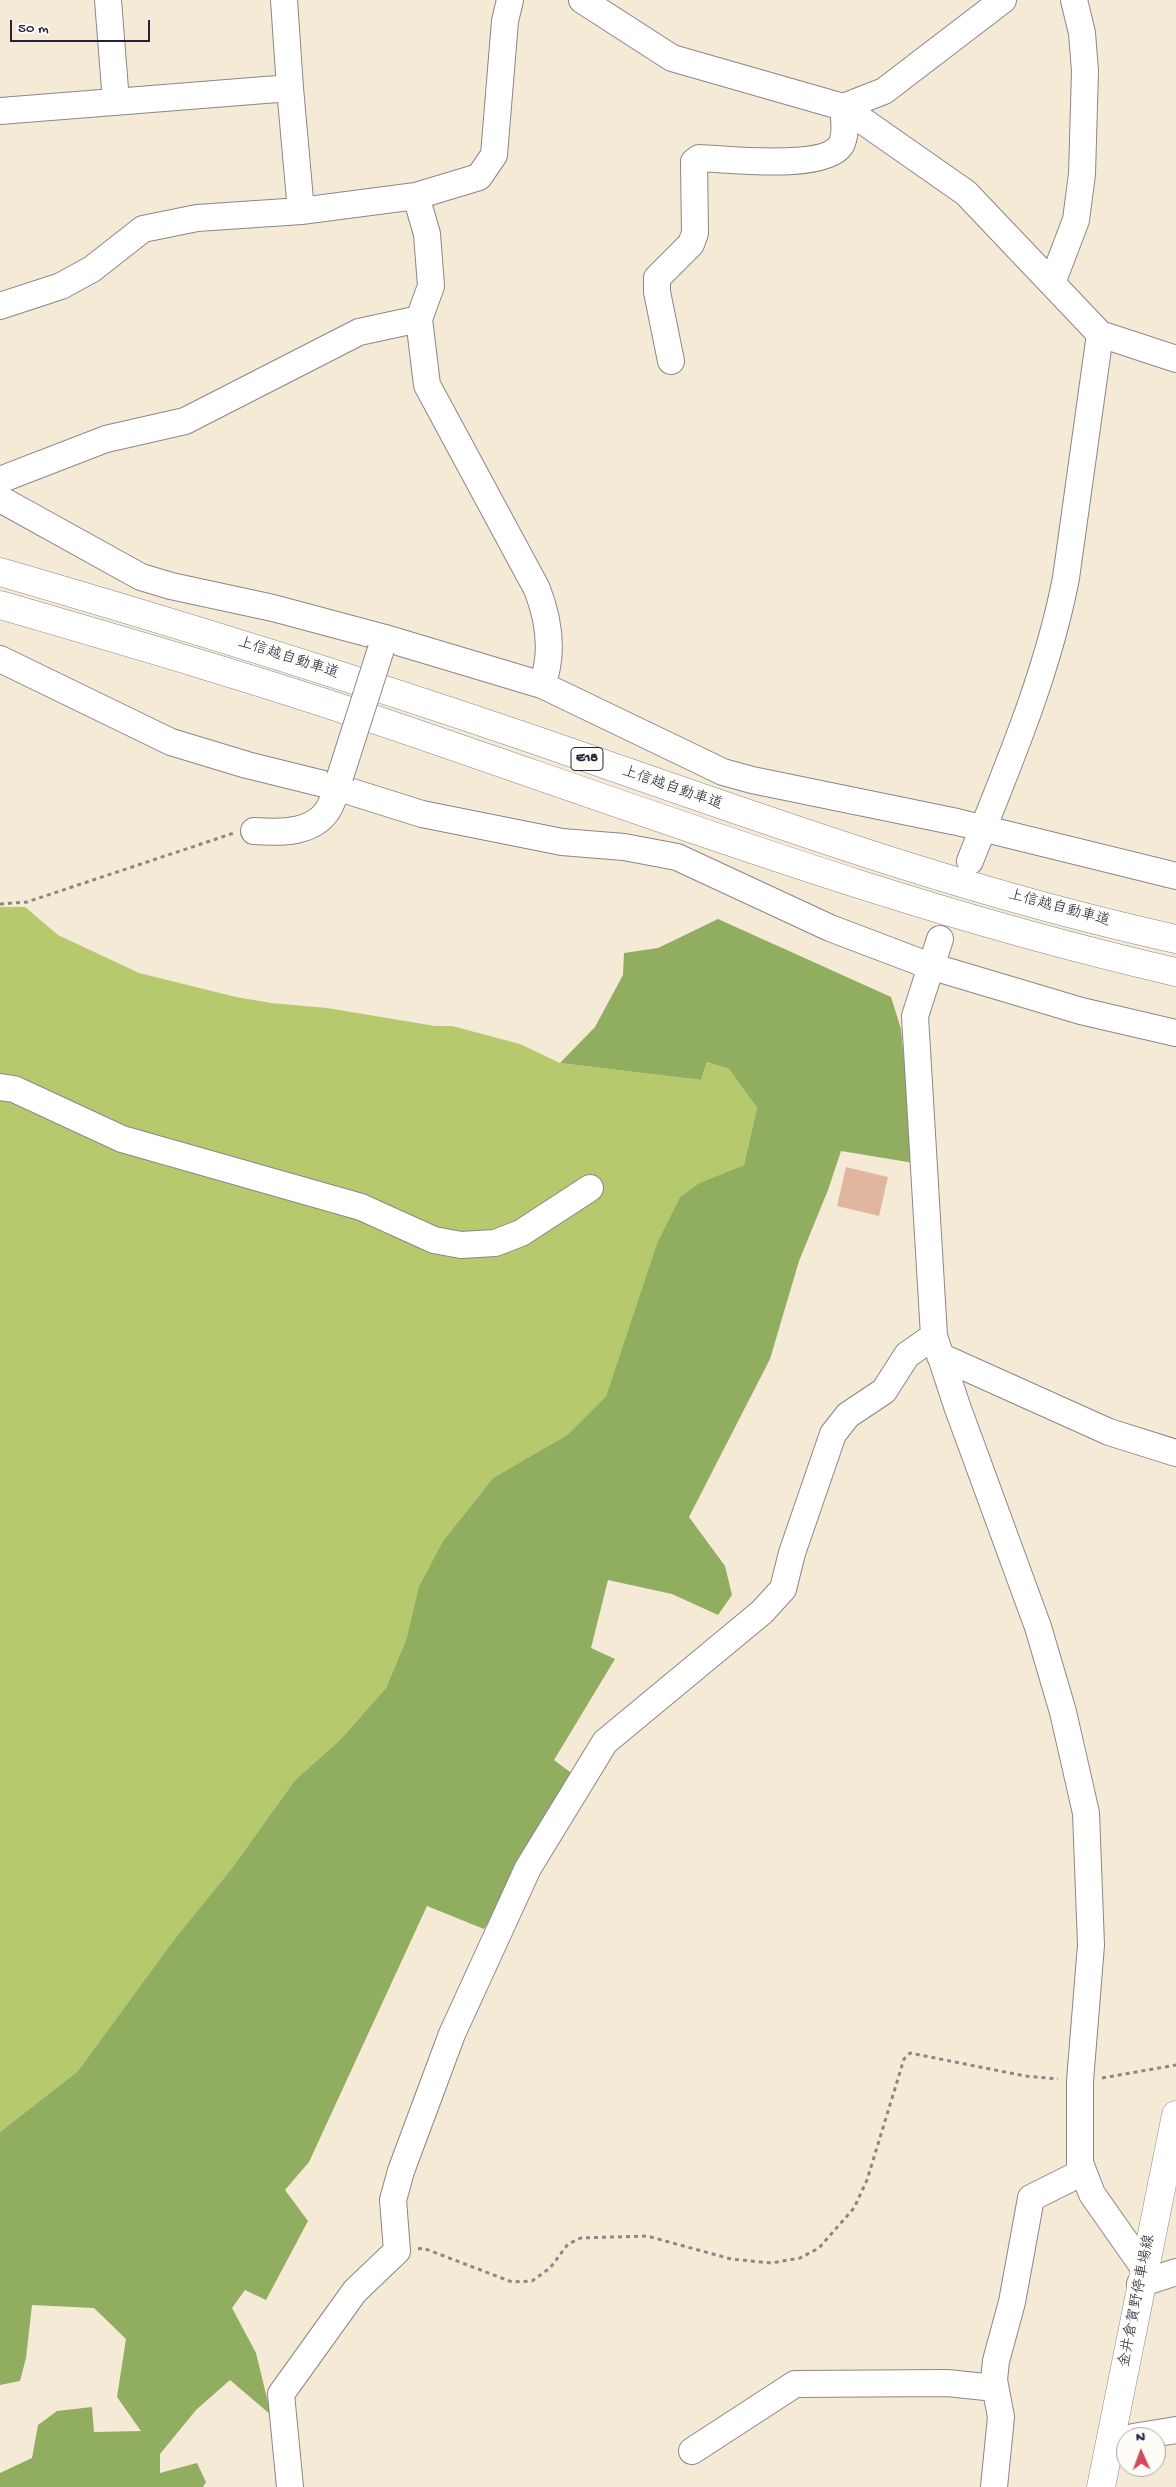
<!DOCTYPE html>
<meta charset="utf-8">
<style>
body{margin:0}
#map{position:relative;width:1176px;height:2487px;overflow:hidden;background:#f5ead5;font-family:"Gochi Hand",sans-serif}
canvas{display:block}
.north{position:absolute;left:1116px;top:2427px;width:50px;height:50px;box-sizing:border-box;background:#fdfcf7;border:1px solid #a5a5ac;border-radius:50%;rotate:358deg;font-size:14px;font-weight:700;line-height:20px;text-align:center;color:#22223b}
.north::after{content:'';display:block;margin:auto;width:18px;height:22px;background:#d1495b;clip-path:polygon(50% 0,100% 100%,50% 72%,0 100%)}
.scale{position:absolute;left:10px;top:20px;width:140px;height:22px;box-sizing:border-box;border:2px solid #22223b;border-top:0;padding-left:6px;font-size:15px;line-height:18px;white-space:nowrap;color:#22223b;-webkit-text-stroke:4px #fdfcf7;paint-order:stroke}
</style>
<div id="map">
<canvas width="1176" height="2487"></canvas>
<div class="north">N</div>
<div class="scale">50 m</div>
</div>
<script>
const g = document.querySelector('canvas').getContext('2d');
g.lineJoin = 'round';
function fill(path, color) {
  g.fillStyle = color;
  g.fill(path, 'evenodd');
}
function trace(path, color, width, dash) {
  g.strokeStyle = color;
  g.lineWidth = width;
  g.lineCap = dash ? 'butt' : 'round';
  g.setLineDash(dash || []);
  g.stroke(path);
}
function drawText(font, color, halo, rows, align = 'center') {
  g.font = font + ' "Gochi Hand","Klee One",sans-serif';
  g.lineWidth = 4;
  g.setLineDash([]);
  g.textBaseline = 'middle';
  g.strokeStyle = halo;
  g.fillStyle = color;
  for (const [text, x, y, turn = 0] of rows) {
    g.save();
    g.translate(x, y);
    g.rotate((+turn || 0) * Math.PI / 180);
    g.textAlign = isNaN(turn) ? turn : align;
    if (halo) g.strokeText(text, 0, 0);
    g.fillText(text, 0, 0);
    g.restore();
  }
}
const green = new Path2D(`
 M0,907H25L58,935L139,973L236,997L271,1003L327,1008L435,1026H452L520,1044L560,1063L701,1080L707,1062L729,1069L757,1108L744,1165L699,1183L680,1197L657,1243L606,1396L567,1435L493,1478L443,1541L419,1586L406,1640L386,1688L340,1740L295,1780L232,1868L173,1941L78,2071L0,2132Z`);
const forest = new Path2D(`
 M718,919L891,997L901,1029L914,1163L841,1151L828,1190L799,1261L770,1359L689,1517L725,1566L732,1595L718,1615L672,1594L608,1580L591,1648L615,1659L554,1760L578,1778L484,1929L427,1906L309,2162L285,2190L308,2221L266,2300L245,2290L232,2308L256,2353L271,2415L230,2380L196,2410L160,2454V2473L197,2463L206,2482L203,2487H0V2473L32,2458L38,2425L57,2411L92,2407L94,2432L141,2431L117,2397L126,2339L94,2308L32,2305L26,2358L20,2381L0,2385V2132L78,2071L173,1941L232,1868L295,1780L340,1740L386,1688L406,1640L419,1586L443,1541L493,1478L567,1435L606,1396L657,1243L680,1197L699,1183L744,1165L757,1108L729,1069L707,1062L701,1080L560,1063L595,1027L623,975L624,953L658,948Z`);
const building = new Path2D(`
 M846,1167L888,1177L879,1216L837,1206Z`);
const path = new Path2D(`
 M0,904L27,902L234,833
 M1102,2078L1176,2065
 M418,2249L423,2248L512,2282L532,2281L550,2268L568,2244L581,2238L647,2236L731,2259L771,2263L800,2258L819,2248L854,2208L867,2180L904,2059L910,2053L1025,2076L1058,2079`);
const minor = new Path2D(`
 M108,0L116,102
 M510,0L505,21L494,155L479,177L416,196L427,234L431,286L419,319L427,385L537,589C549,620 554,653 542,685
 M582,0L672,58L843,107L966,193L1100,334L1176,359
 M290,88L301,211
 M843,107L884,91L1003,0
 M0,111L290,88L284,0
 M1052,283L1076,220L1082,174L1085,71L1082,33L1074,0
 M0,306L61,286L92,269L143,229L197,218L301,211L416,196
 M671,361L657,292V278L691,244L695,233L694,162L699,158C729,159 824,171 841,145C847,134 844,119 843,107
 M0,480L106,439L185,421L359,332L419,319
 M0,499L141,577L171,586L273,608L385,638L542,685L723,772L752,780L957,822L1176,876
 M0,659L171,742L247,765L336,787L422,814L562,842L624,847L677,857L830,928L930,966L1081,1011L1176,1033
 M254,831C281,833 318,834 331,804C335,795 337,786 340,777
 M970,861C1007,768 1047,676 1066,578L1100,334
 M940,939L915,1016L934,1336L957,1406L1038,1627L1063,1712L1086,1813L1091,1945L1080,2081V2163L1092,2194L1144,2268
 M0,1087L14,1089L122,1139L361,1207L434,1240L461,1245L495,1243L521,1233L590,1188
 M940,1356L1109,1432L1176,1453
 M1140,2284L1176,2272
 M1133,2437L1176,2430
 M692,2451L795,2384L947,2383L995,2388
 M290,2487L281,2394L355,2291L397,2251L393,2200L401,2171L452,2034L528,1868L605,1742L762,1612L783,1589L792,1553L833,1434L848,1415L884,1391L907,1355L934,1336
 M994,2487L1001,2417L994,2380L996,2361L1012,2302L1031,2198L1083,2172`);
const major = new Path2D(`
 M1101,2487L1176,2115`);
const highway = new Path2D(`
 M0,572C179,624 356,679 532,739C744,812 956,891 1176,939
 M0,605C131,643 262,681 391,725C650,813 908,911 1176,972`);
const minorBridge = new Path2D(`
 M340,777L381,649`);
const shields = [
 [587,759,32]
];
const shieldNames = [
 ["E18",587,759]
];
const streetNames = [
 ["上信越自動車道",288,659,18],
 ["上信越自動車道",672,789,19],
 ["上信越自動車道",1059,909,15],
 ["金井倉賀野停車場線",1138,2301,-79]
];
fill(green, '#b7c96d');
fill(forest, '#91ad60');
fill(building, '#e1b69e');
trace(minor, '#8c8688', 28);
trace(major, '#8c8688', 29);
trace(highway, '#8c8688', 29);
trace(path, '#8c8688', 3, [4, 4]);
trace(minor, '#fff', 26);
trace(major, '#fff', 28);
trace(highway, '#fff', 28);
trace(minorBridge, '#8c8688', 28, []);
trace(minorBridge, '#fff', 26);
for (const [x, y, w] of shields) {
  const box = new Path2D();
  box.roundRect(x - w / 2, y - 11.5, w, 23, 4);
  g.fillStyle = '#fdfcf7';
  g.fill(box);
  trace(box, '#22223b', 1);
}
drawText('bold 14px', '#22223b', null, shieldNames);
drawText('15px', '#22223b', '#fdfcf7', streetNames);
</script>
